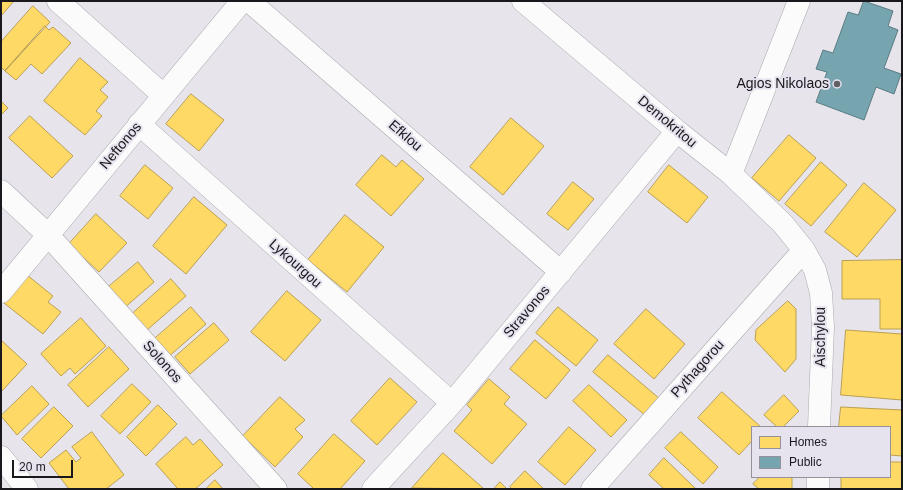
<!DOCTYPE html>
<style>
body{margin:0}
#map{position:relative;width:903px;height:490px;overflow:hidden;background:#e7e5eb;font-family:Helvetica,sans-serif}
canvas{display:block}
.frame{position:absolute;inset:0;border:2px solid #19181c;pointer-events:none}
.legend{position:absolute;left:751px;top:426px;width:140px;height:52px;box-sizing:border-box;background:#e6e2ee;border:1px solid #94919a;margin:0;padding:5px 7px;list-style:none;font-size:12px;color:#19181c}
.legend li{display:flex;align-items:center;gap:8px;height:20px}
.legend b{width:20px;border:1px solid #94919a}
.scale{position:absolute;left:12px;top:460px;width:61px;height:18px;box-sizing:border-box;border:2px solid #19181c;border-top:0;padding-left:5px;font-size:12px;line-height:14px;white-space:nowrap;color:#19181c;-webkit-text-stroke:3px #e6e2ee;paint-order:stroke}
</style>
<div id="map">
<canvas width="903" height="490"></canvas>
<div class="frame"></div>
<ul class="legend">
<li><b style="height:11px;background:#ffd966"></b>Homes</li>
<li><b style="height:11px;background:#76a5af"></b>Public</li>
</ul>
<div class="scale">20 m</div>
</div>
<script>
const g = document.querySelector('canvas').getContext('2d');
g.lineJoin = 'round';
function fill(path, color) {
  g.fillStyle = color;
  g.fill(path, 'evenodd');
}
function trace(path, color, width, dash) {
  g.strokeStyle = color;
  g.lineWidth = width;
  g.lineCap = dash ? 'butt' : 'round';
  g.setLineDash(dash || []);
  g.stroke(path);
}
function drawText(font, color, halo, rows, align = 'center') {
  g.font = font + ' Helvetica,sans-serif';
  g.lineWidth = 4;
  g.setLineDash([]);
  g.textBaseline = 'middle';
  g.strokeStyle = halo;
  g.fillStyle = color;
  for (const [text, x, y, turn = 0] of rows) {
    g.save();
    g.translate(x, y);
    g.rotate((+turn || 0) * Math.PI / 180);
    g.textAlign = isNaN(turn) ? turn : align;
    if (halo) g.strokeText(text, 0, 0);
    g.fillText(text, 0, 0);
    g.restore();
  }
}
const homes = new Path2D(`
 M1,1H14L1,16Z
 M33,6L50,22L5,71L1,67V42Z
 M45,26L49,30L53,27L71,43L42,74L31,64L16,80L5,71Z
 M80,58L108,82L100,90L108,97L96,111L102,116L85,135L44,101Z
 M191,94L224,120L199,151L166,124Z
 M1,101L8,108L1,115Z
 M30,116L73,156L52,178L9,138Z
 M511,118L544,146L503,195L470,167Z
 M789,135L816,158L779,201L752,178Z
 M382,155L396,167L402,160L424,179L391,216L356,185Z
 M821,162L847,185L811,226L785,204Z
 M145,165L173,188L148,219L120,196Z
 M669,165L708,197L687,223L648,192Z
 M573,182L594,199L568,230L547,214Z
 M864,183L896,210L857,257L825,232Z
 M194,197L227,225L186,274L153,246Z
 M96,214L127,243L99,272L69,244Z
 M345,215L384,247L347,292L308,260Z
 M902,260V329H880V299H842V261Z
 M138,262L154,282L123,309L106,289Z
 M27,275L53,296L48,302L61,312L43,334L4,303Z
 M171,279L186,296L147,330L132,314Z
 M287,291L321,320L285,361L251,332Z
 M788,301L796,309V359L785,372L755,340L756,330Z
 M191,307L206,324L167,358L152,341Z
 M558,307L598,340L576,366L536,333Z
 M646,309L685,344L654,379L614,344Z
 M81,318L106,346L75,374L70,368L61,376L41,354Z
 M214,323L229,340L190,374L175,357Z
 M846,330L902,334V400L841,395Z
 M1,340L27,364L1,392Z
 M535,340L570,370L546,399L510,369Z
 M109,347L129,369L88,407L68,385Z
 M608,355L660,399L646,416L593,372Z
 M390,378L417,402L377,445L351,421Z
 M489,379L510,397L504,404L527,424L492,464L454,431L472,410L467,405Z
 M132,384L151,402L120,434L101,416Z
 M589,385L627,420L611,437L573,401Z
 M32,386L49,404L17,435L1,416Z
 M722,392L761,427H752V441L739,455L698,418Z
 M784,395L799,411L783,427H777L764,415Z
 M280,397L305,420L295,429L303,437L275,467L243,436Z
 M158,405L177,424L146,456L127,437Z
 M54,407L73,426L41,458L22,439Z
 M841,407L902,410V456L890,455V427H839Z
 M569,427L596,450L565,485L538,462Z
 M92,432L124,475L106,489H69L49,463L66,450L76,462L81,458L72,447Z
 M681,432L718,467L703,484L665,448Z
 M334,434L365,461L340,489H314L298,474Z
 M186,437L193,445L200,439L223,465L195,489H178L156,464Z
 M443,453L483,488L482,489L412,488Z
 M664,458L696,489H664L649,475Z
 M890,462H902V489H841V477H890Z
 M525,471L544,489H512L510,487Z
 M760,477H792V489H759L753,484Z
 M215,480L223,489H206Z
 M500,482L507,489H494Z`);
const public = new Path2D(`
 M864,1L893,11L888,26L898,30L884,68L901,74L894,94L876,87L864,120L816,102L827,72L816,69L823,50L833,53L848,12L858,15Z`);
const minor = new Path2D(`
 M58,1L163,95
 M249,1L561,272
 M523,1L677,131L731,174L783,224L804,250L815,270L821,293L823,327L819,427
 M139,124L452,403
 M731,174L799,1
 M1,191L48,235L276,489
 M1,292L242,1
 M1,457L27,489
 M373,489L452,403L677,131
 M592,489L804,250
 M818,489V477`);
const markers = [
 [837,84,4,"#616064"]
];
const poiNames = [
 ["Agios Nikolaos",829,84]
];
const streetNames = [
 ["Demokritou",667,122,40],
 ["Efklou",405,136,41],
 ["Neftonos",121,146,-50],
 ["Lykourgou",295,264,42],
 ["Stravonos",527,312,-50],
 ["Aischylou",821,337,-90],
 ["Solonos",162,362,48],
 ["Pythagorou",698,369,-48]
];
fill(homes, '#ffd966');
trace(homes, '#ba9f50', 1);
fill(public, '#76a5af');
trace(public, '#5a7b83', 1);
trace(minor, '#aaa8ad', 23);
trace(minor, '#fbfbfc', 22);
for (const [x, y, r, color] of markers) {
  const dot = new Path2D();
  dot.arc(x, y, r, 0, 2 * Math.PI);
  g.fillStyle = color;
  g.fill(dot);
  trace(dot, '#e6e2ee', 1.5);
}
drawText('14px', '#19181c', '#e6e2ee', poiNames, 'right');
drawText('14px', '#19181c', '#e6e2ee', streetNames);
</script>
